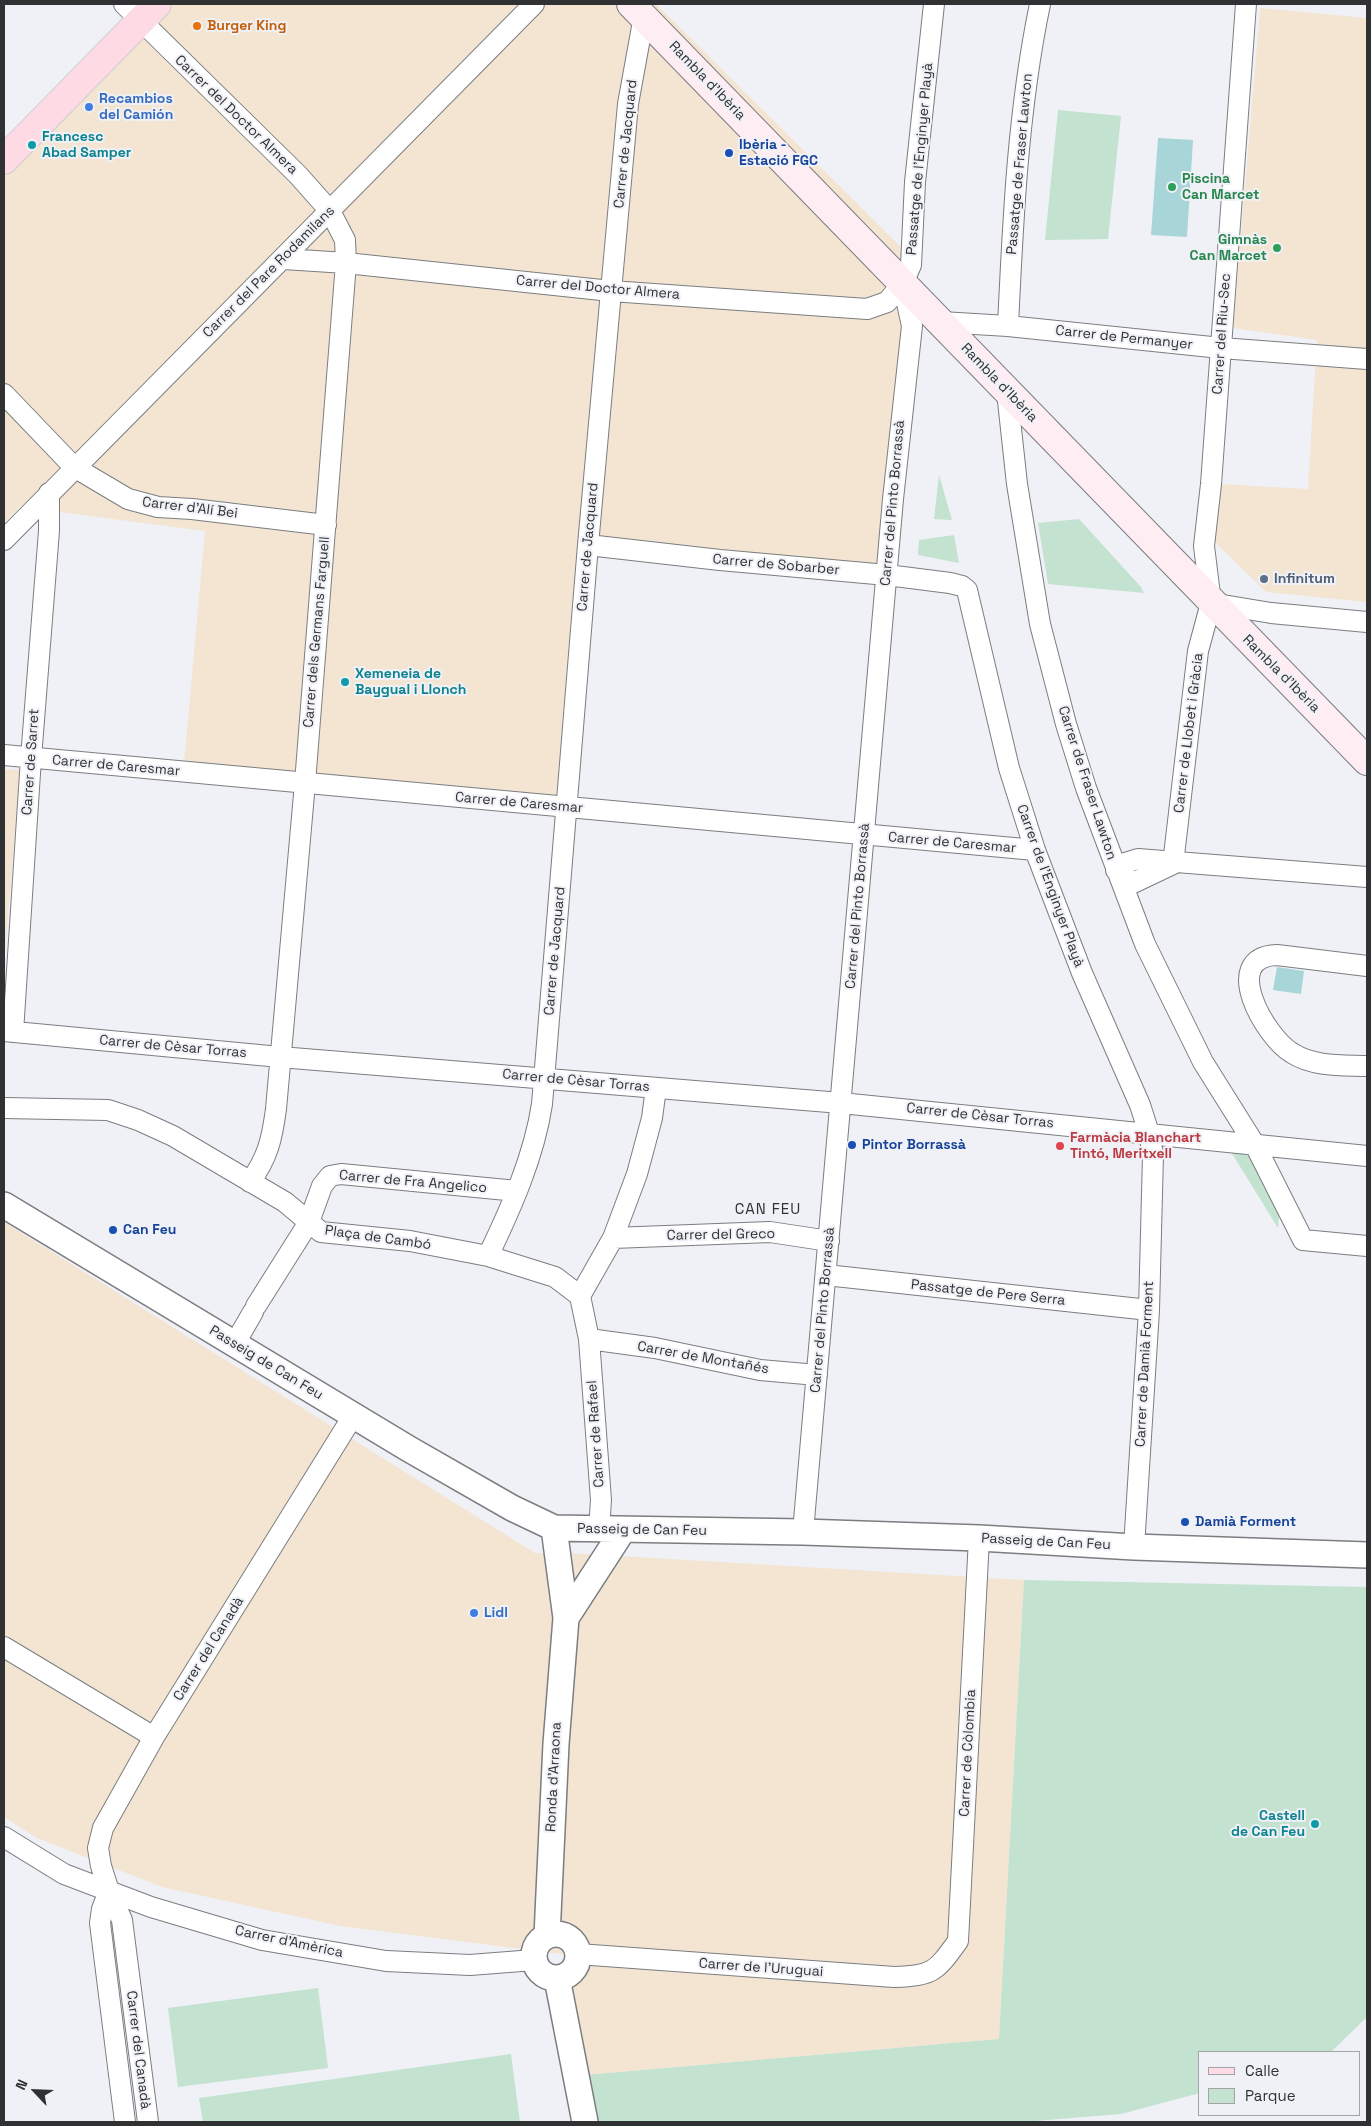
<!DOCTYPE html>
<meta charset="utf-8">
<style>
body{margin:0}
#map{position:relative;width:1371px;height:2126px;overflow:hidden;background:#eff1f6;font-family:"Space Grotesk",sans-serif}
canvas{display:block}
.frame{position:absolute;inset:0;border:5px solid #303132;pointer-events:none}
.legend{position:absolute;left:1198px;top:2051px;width:162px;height:65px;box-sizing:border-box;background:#eff1f6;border:1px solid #a3a4a8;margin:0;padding:6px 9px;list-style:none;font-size:15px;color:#303132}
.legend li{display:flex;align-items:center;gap:10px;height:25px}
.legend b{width:25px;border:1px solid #a3a4a8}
.north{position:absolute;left:10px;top:2066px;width:50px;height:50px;-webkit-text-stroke:4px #eff1f6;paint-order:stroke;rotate:295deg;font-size:14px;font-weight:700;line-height:20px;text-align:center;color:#303132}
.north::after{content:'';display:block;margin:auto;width:18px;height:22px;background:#303132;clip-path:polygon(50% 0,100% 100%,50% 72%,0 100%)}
</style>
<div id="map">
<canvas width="1371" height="2126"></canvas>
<div class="frame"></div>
<ul class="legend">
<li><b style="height:6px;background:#fedae4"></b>Calle</li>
<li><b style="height:14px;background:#c3e2d0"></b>Parque</li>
</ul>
<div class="north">N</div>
</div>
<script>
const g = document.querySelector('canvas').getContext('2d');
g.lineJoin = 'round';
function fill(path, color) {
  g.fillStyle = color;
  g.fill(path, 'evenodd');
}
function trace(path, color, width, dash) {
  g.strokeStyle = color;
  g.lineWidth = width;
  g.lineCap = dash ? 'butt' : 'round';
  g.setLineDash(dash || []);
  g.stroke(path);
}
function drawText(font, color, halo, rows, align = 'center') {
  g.font = font + ' "Space Grotesk",sans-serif';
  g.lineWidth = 4;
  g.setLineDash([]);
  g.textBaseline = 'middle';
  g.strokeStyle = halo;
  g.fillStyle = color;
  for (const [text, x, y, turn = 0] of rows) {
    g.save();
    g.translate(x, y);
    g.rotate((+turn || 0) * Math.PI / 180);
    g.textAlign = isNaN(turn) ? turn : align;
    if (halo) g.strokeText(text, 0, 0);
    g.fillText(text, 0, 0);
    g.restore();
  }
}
const industrial = new Path2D(`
 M168,4H656L916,262L891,565L577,545L556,800L184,764L205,531L20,507L4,523V176Z
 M1260,8L1367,18V602L1266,592L1215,542L1221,484L1308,489L1317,340L1233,328Z
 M4,769L20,770L4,966Z
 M4,1222L535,1553H569L1024,1580L999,2039L585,2075L569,1955L340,1926L162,1887L37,1838L4,1817Z`);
const green = new Path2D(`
 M1058,110L1121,116L1108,239L1045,240Z
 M939,475L952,520L934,519Z
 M1079,519L1141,587L1144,593L1048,584L1038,523Z
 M954,535L959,563L918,555L919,540Z
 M1228,1147L1276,1168L1282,1176L1278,1228Z
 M1024,1580L1367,1587V2017L1331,2052H1200V2093L1121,2114L1023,2122H594L585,2075L999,2039Z
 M318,1988L328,2068L178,2087L168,2008Z
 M511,2054L520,2122H203L199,2098Z`);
const water = new Path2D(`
 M1158,138L1193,140L1187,237L1151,235Z
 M1277,967L1304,971L1301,994L1273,990Z`);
const minor = new Path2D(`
 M124,4L298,175L330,211L345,240L346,263L305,783L276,1109C272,1139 268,1157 250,1182
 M284,259L346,263L611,291L867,309L887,302L903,283L911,265L915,182L934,4
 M941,322L1008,326L1221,348L1367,359
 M1008,326C1013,218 1018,110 1040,4
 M1007,392L1017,484L1040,624L1066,724L1086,788L1145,944L1203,1062L1255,1145L1303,1240L1367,1246
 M4,394L74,467L128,499L158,507L192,509L326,525
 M4,540L534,4
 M588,545L720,560L887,575L950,583L962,586L967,590L1009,768L1035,850L1082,973L1140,1105L1149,1133L1153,1155L1149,1310L1134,1547
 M1211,603L1271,613L1367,622
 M4,755L1035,850
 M1173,864L1198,651L1211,603L1204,546L1211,484L1246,4
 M1116,870L1125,863L1138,859L1367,877
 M1116,870L1133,883L1173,864
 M1367,966L1277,955C1219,957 1265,1037 1292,1053C1314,1067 1342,1065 1367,1066
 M4,1031L280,1057L841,1103L1367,1156
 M13,1032L31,758L49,531V493
 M4,1108L108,1110L138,1120L173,1136L285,1202L321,1232L410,1241L488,1256L555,1277L580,1296L589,1339L601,1500L599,1530
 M613,1238L770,1232L829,1241
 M488,1256C511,1208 534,1157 542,1104L588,545L628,104L644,16
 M826,1275L1149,1310
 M580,1296L613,1238L637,1174L652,1118L656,1088
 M256,1306L309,1222L322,1186L330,1176L341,1174L517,1191
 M589,1339L655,1348L760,1370L817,1375
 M234,1345L253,1312
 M803,1532L893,499L912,326L903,285
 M4,1647L154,1737
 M4,1837L64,1874L151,1907L262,1940L386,1961L470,1965L534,1960
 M109,1891L102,1909L100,1923L125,2122
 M578,1954L894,1977C933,1975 935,1973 958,1941L979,1538
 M148,2122L122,1920L109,1891L101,1866L98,1848L103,1828L154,1737L353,1416`);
const tertiary = new Path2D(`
 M4,1205L409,1449L512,1508L554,1528L803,1532L979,1538L1134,1547L1367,1555
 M566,1618L623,1530
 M534 1956a22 22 0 1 1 44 0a22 22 0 1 1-44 0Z
 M547,1936L556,1744L566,1618L554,1528
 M557,1978L585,2122`);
const secondary = new Path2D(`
 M631,4L1367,761`);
const primary = new Path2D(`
 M4,160L157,4`);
const markers = [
 [197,26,5,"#e8710a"],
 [89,107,5,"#3f7fe0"],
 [32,145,5,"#0f9aa8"],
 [729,153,5,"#1a4fb4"],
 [1172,187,5,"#2e9e5b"],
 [1277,248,5,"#2e9e5b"],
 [1264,579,5,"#5c6f8a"],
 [345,682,5,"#0f9aa8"],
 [852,1145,5,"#1a4fb4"],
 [1060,1146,5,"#e0444e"],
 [113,1230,5,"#1a4fb4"],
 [1185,1522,5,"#1a4fb4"],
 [474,1613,5,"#3f7fe0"],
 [1315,1824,5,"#0f9aa8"]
];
const foodNames = [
 ["Burger King",207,26]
];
const streetNames = [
 ["Rambla d'Ibèria",707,81,46],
 ["Carrer del Doctor Almera",236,115,44],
 ["Carrer de Jacquard",626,144,-84],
 ["Passatge de l'Enginyer Playà",920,159,-85],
 ["Passatge de Fraser Lawton",1020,164,-85],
 ["Carrer del Pare Rodamilans",269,272,-45],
 ["Carrer del Doctor Almera",598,288,5],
 ["Carrer del Riu-Sec",1222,334,-86],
 ["Carrer de Permanyer",1124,338,6],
 ["Rambla d'Ibèria",999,383,46],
 ["Carrer del Pinto Borrassà",893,503,-85],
 ["Carrer d'Alí Bei",190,508,7],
 ["Carrer de Jacquard",588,547,-85],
 ["Carrer de Sobarber",776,565,5],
 ["Carrer dels Germans Farguell",317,632,-85],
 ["Rambla d'Ibèria",1281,674,45],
 ["Carrer de Llobet i Gràcia",1189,733,-83],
 ["Carrer de Sarret",31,762,-86],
 ["Carrer de Caresmar",116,766,5],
 ["Carrer de Fraser Lawton",1087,783,72],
 ["Carrer de Caresmar",519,803,5],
 ["Carrer de Caresmar",952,843,5],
 ["Carrer de l'Enginyer Playà",1050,886,70],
 ["Carrer del Pinto Borrassà",858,906,-85],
 ["Carrer de Jacquard",555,951,-85],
 ["Carrer de Cèsar Torras",173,1047,5],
 ["Carrer de Cèsar Torras",576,1081,5],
 ["Carrer de Cèsar Torras",980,1116,6],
 ["Carrer de Fra Angelico",413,1182,5],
 ["Carrer del Greco",721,1235,-1],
 ["Plaça de Cambó",378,1238,8],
 ["Passatge de Pere Serra",988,1293,6],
 ["Carrer del Pinto Borrassà",823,1310,-85],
 ["Carrer de Montañés",703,1358,10],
 ["Passeig de Can Feu",266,1363,31],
 ["Carrer de Damià Forment",1145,1364,-87],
 ["Carrer de Rafael",596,1434,-94],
 ["Passeig de Can Feu",642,1530,1],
 ["Passeig de Can Feu",1046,1542,3],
 ["Carrer del Canadà",209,1649,-58],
 ["Carrer de Còlombia",968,1753,-87],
 ["Ronda d'Arraona",554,1777,-87],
 ["Carrer d'Amèrica",289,1942,12],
 ["Carrer de l'Uruguai",761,1968,4],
 ["Carrer del Canadà",138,2050,83]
];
const shopNames = [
 ["Recambios",99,99],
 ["del Camión",99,115],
 ["Lidl",484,1613]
];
const cultureNames = [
 ["Francesc",42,137],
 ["Abad Samper",42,153],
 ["Xemeneia de",355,674],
 ["Baygual i Llonch",355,690],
 ["Castell",1305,1816,"right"],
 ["de Can Feu",1305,1832,"right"]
];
const transitNames = [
 ["Ibèria -",739,145],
 ["Estació FGC",739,161],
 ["Pintor Borrassà",862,1145],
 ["Can Feu",123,1230],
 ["Damià Forment",1195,1522]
];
const leisureNames = [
 ["Piscina",1182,179],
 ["Can Marcet",1182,195],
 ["Gimnàs",1267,240,"right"],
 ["Can Marcet",1267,256,"right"]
];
const serviceNames = [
 ["Infinitum",1274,579]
];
const healthNames = [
 ["Farmàcia Blanchart",1070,1138],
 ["Tintó, Meritxell",1070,1154]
];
const neighbourhoodNames = [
 ["CAN FEU",768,1210]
];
fill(industrial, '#f3e5d2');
fill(green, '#c3e2d0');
fill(water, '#a7d5d8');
trace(minor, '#7b7d81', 22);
trace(tertiary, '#7b7d81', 28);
trace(secondary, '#7b7d81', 30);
trace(primary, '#cdcece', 30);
trace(minor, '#fff', 20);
trace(tertiary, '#fff', 25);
trace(secondary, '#feedf2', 28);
trace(primary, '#fedae4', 28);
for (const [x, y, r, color] of markers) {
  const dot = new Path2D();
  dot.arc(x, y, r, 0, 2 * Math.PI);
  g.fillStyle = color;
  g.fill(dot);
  trace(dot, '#eff1f6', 2);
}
drawText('bold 14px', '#c56008', '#eff1f6', foodNames, 'left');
drawText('14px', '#303132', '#eff1f6', streetNames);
drawText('bold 14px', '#366cbe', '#eff1f6', shopNames, 'left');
drawText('bold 14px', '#0d838f', '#eff1f6', cultureNames, 'left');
drawText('bold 14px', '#164399', '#eff1f6', transitNames, 'left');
drawText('bold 14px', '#27864d', '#eff1f6', leisureNames, 'left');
drawText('bold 14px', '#4e5e75', '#eff1f6', serviceNames, 'left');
drawText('bold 14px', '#be3a42', '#eff1f6', healthNames, 'left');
g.letterSpacing = '1px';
drawText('15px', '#303132', '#eff1f6', neighbourhoodNames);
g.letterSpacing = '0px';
</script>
